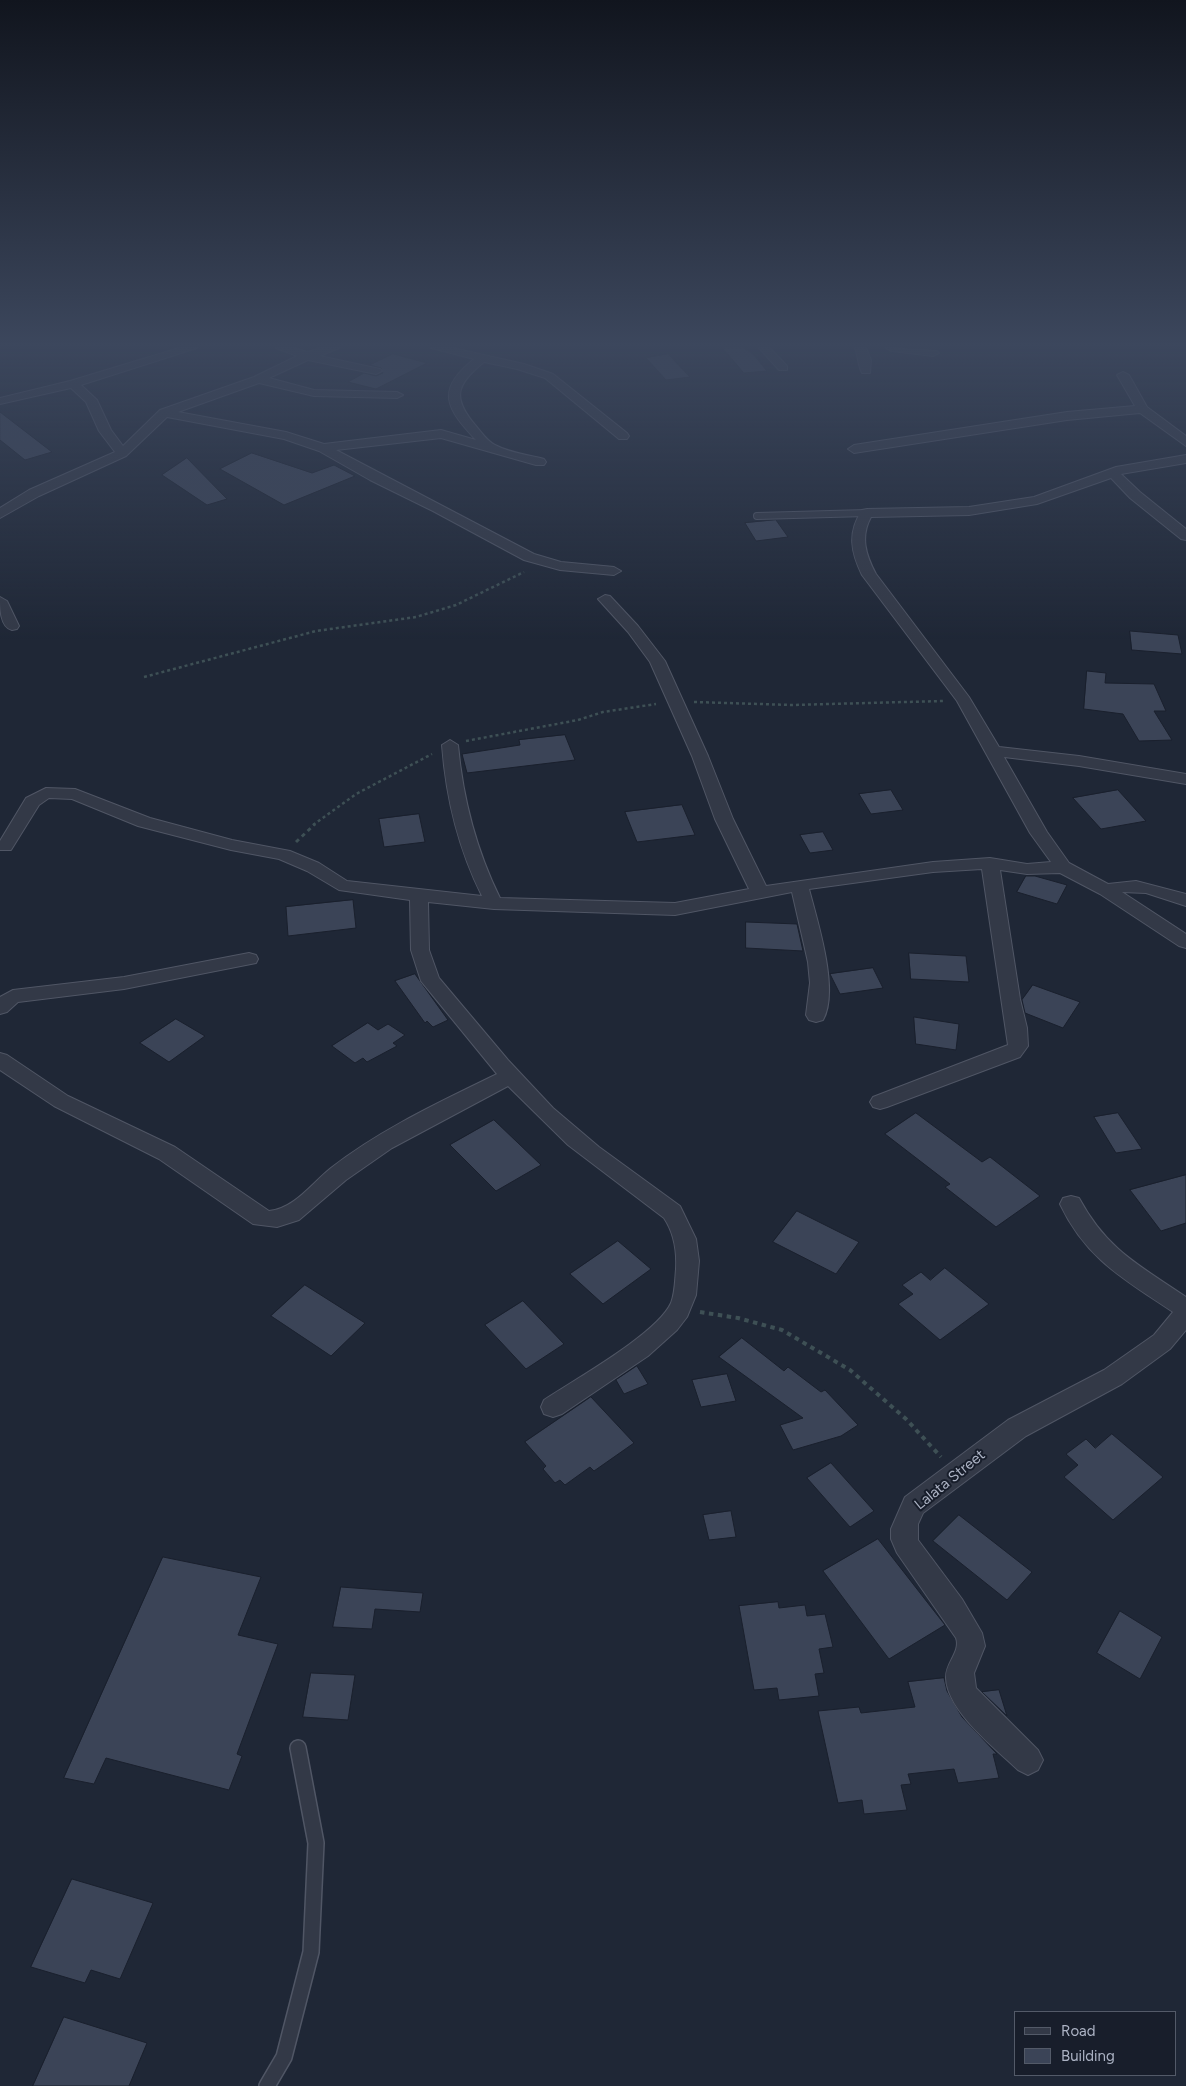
<!DOCTYPE html>
<style>
body{margin:0}
#map{position:relative;width:1186px;height:2086px;overflow:hidden;background:#1f2736;font-family:Figtree,sans-serif}
canvas{display:block}
.legend{position:absolute;left:1014px;top:2011px;width:162px;height:65px;box-sizing:border-box;background:#181e2b;border:1px solid #535a68;margin:0;padding:6px 9px;list-style:none;font-size:15px;color:#acb3c4}
.legend li{display:flex;align-items:center;gap:10px;height:25px}
.legend b{width:25px;border:1px solid #535a68}
</style>
<div id="map">
<canvas width="1186" height="2086"></canvas>
<ul class="legend">
<li><b style="height:6px;background:#333947"></b>Road</li>
<li><b style="height:14px;background:#3b4457"></b>Building</li>
</ul>
</div>
<script>
const g = document.querySelector('canvas').getContext('2d');
g.lineJoin = 'round';
function fill(path, color) {
  g.fillStyle = color;
  g.fill(path, 'evenodd');
}
function trace(path, color, width, dash) {
  g.strokeStyle = color;
  g.lineWidth = width;
  g.lineCap = dash ? 'butt' : 'round';
  g.setLineDash(dash || []);
  g.stroke(path);
}
function drawText(font, color, halo, rows, align = 'center') {
  g.font = font + ' Figtree,sans-serif';
  g.lineWidth = 4;
  g.setLineDash([]);
  g.textBaseline = 'middle';
  g.strokeStyle = halo;
  g.fillStyle = color;
  for (const [text, x, y, turn = 0] of rows) {
    g.save();
    g.translate(x, y);
    g.rotate((+turn || 0) * Math.PI / 180);
    g.textAlign = isNaN(turn) ? turn : align;
    if (halo) g.strokeText(text, 0, 0);
    g.fillText(text, 0, 0);
    g.restore();
  }
}
const building = new Path2D(`
 M723,348H743L753,354L767,371L744,373Z
 M393,354L427,363L376,389L348,382L364,373L376,376L383,373L381,368L370,365Z
 M668,354L690,377L666,380L646,358Z
 M0,412L52,452L25,460L0,440Z
 M252,453L312,473L334,465L355,476L284,505L220,469Z
 M187,458L227,499L207,505L162,475Z
 M776,520L788,537L756,541L745,523Z
 M1130,631L1178,635L1182,654L1132,650Z
 M1087,671L1106,673L1105,683L1154,684L1166,711H1154L1172,740L1139,741L1123,714L1084,709Z
 M565,735L575,760L467,773L462,754L520,745L519,740Z
 M891,790L903,810L871,814L859,794Z
 M1118,790L1146,821L1101,829L1073,798Z
 M682,805L695,835L637,842L625,812Z
 M419,814L425,842L384,847L379,819Z
 M823,832L833,850L810,853L800,835Z
 M1026,876H1035L1067,885L1057,904L1017,892Z
 M353,900L356,928L288,936L286,907Z
 M746,922L797,924L803,951L746,948Z
 M909,953L966,956L969,982L911,979Z
 M873,968L883,988L840,994L830,974Z
 M415,974L448,1020L433,1027L427,1021L425,1023L395,981Z
 M1033,985L1080,1002L1063,1028L1025,1013L1022,1000Z
 M914,1017L959,1024L956,1050L916,1044Z
 M176,1019L205,1036L169,1062L140,1043Z
 M368,1023L378,1030L388,1024L405,1035L393,1043L397,1046L367,1062L363,1058L355,1063L332,1046Z
 M916,1113L982,1162L990,1157L1040,1196L996,1227L945,1187L950,1184L885,1134Z
 M1118,1113L1142,1149L1116,1153L1094,1117Z
 M494,1120L541,1165L496,1191L450,1145Z
 M1186,1175V1223L1161,1231L1130,1190Z
 M797,1211L859,1242L836,1274L773,1242Z
 M618,1241L651,1269L603,1304L570,1274Z
 M945,1268L989,1304L940,1340L898,1304L913,1294L902,1285L921,1272L930,1280Z
 M305,1285L365,1323L331,1356L271,1316Z
 M523,1301L564,1344L526,1369L485,1325Z
 M742,1338L784,1371L788,1367L821,1392L825,1390L858,1425L841,1436L793,1450L780,1425L803,1418L719,1357Z
 M637,1366L648,1384L624,1394L616,1380Z
 M727,1374L736,1401L701,1407L692,1380Z
 M591,1397L634,1443L594,1471L590,1467L565,1485L560,1480L555,1483L543,1469L546,1466L525,1442Z
 M1112,1434L1163,1477L1113,1520L1064,1477L1078,1465L1066,1454L1086,1439L1095,1448Z
 M831,1463L874,1511L850,1527L807,1478Z
 M731,1511L736,1537L709,1540L703,1515Z
 M959,1515L1032,1572L1007,1600L933,1541Z
 M878,1539L945,1625L889,1659L823,1571Z
 M163,1557L261,1577L238,1635L278,1644L237,1754L242,1756L229,1790L106,1758L94,1784L64,1778Z
 M341,1587L423,1593L420,1612L375,1609L372,1629L333,1627Z
 M778,1602L779,1608L805,1605L807,1616L825,1614L833,1647L819,1649L824,1673L815,1674L819,1696L779,1700L777,1688L754,1690L739,1606Z
 M1120,1611L1162,1637L1140,1679L1097,1653Z
 M311,1673L355,1675L348,1720L303,1717Z
 M944,1678L947,1691L962,1717L997,1754H993L999,1778L958,1783L954,1769L908,1774L911,1784L901,1785L907,1810L864,1814L862,1800L838,1803L818,1711L859,1707L861,1713L915,1707L908,1682Z
 M999,1690L1007,1716L982,1692Z
 M72,1879L153,1903L120,1979L91,1970L85,1983L31,1967Z
 M64,2017L147,2043L129,2086H33Z`);
const pathFar2 = new Path2D(`
 M144,677L316,631L416,617L456,605L524,572
 M694,702L792,705L943,701
 M466,741L578,720L603,712L656,704
 M313,825L356,794L432,754`);
const pathFar1 = new Path2D(`
 M296,842L315,824`);
const path = new Path2D(`
 M700,1312L738,1318L782,1330L850,1370L906,1419L941,1457`);
const laneFar1 = new Path2D(`
 M757,516L867,513`);
const lane = new Path2D(`
 M267,2086L284,2057L311,1952L316,1843L298,1748`);
const street = new Path2D(`
 M179,348H197L81,385L97,400L111,430L123,446L160,410L254,377L297,356L276,348H294L307,352L321,348H339L320,356L380,369L382,371L376,374L308,360L269,378L314,390L397,392L403,395L397,398L314,396L259,383L178,412L286,432L324,444L441,430L476,440C446,408 435,390 474,359L431,348H453L524,364L553,374L627,433L629,436L627,439H619L545,378L517,369L484,362C457,384 451,397 476,426C481,432 488,442 495,445C510,453 529,455 544,459L546,462L544,465H536L441,438L336,450L534,554L561,562L614,567L621,571L614,575L560,570L524,560L433,511L370,480L319,451L284,439L167,417L126,456L39,496L0,518V508L29,490L115,452L99,431L86,402L71,388L0,404V398L70,381Z
 M759,348H770L787,366V370H779Z
 M855,348H866L871,360L870,373H862C858,366 858,356 855,348Z
 M886,348L937,351L939,353L933,356L891,351Z
 M1123,372L1129,375L1147,407L1186,436V446L1140,413L1067,420L854,453L848,449L854,445L1067,412L1135,406L1117,375Z
 M1186,455V463L1121,474L1140,492L1186,529V540L1181,539L1130,498L1111,478L1037,504L969,515L871,517C860,537 866,555 876,574L969,697L999,747L1079,756L1186,774V784L1079,766L1004,757L1047,832L1069,863L1108,884L1136,881L1186,894V906L1146,893L1122,892L1186,934V948L1179,946L1100,894L1060,873L1027,874L1000,870L1020,999L1027,1028L1028,1046L1020,1057L887,1107L880,1109L873,1107L870,1102L873,1097L1008,1045L982,869L933,872L809,889C817,920 840,991 823,1020L816,1022L809,1020L806,1015L810,983L808,962L792,892L675,915L494,909L428,902L429,950L439,978L508,1060L553,1108L599,1147L680,1206L696,1239L699,1261L696,1295L687,1317L677,1330L648,1356L562,1414L553,1417L544,1414L541,1407L544,1400C574,1380 657,1334 671,1303C675,1293 675,1280 676,1269C677,1251 674,1233 664,1218L568,1145L508,1086L392,1148L346,1180L299,1220L277,1227L253,1224L159,1159L54,1106L0,1070V1053L7,1055L68,1096L175,1147L269,1211C294,1209 312,1183 331,1168C381,1129 440,1102 497,1074L421,981L411,950L410,900L339,890L307,871L279,859L231,850L138,826L72,799L49,798L39,805L11,850H0V841L26,798L46,788L75,789L150,818L232,840L290,851L319,863L347,881L482,896C458,848 446,798 442,745L450,740L458,745C463,799 476,849 500,898L675,903L749,889L715,819L692,756L650,662L628,632L598,599L605,595L610,596L638,626L665,661L708,756L733,819L766,886L933,862L990,858L1027,864L1051,862L1030,833L957,701L862,575C851,552 847,533 862,510L867,509L969,507L1034,497L1116,467Z
 M0,597L7,601L19,626L17,629L12,630C0,627 0,608 0,597Z
 M249,953L256,955L258,959L256,963L124,989L18,1002L7,1012L0,1014V997L13,990L124,977Z
 M1071,1196L1079,1198C1107,1250 1139,1265 1186,1297V1330L1170,1349L1122,1384L1026,1436L923,1513L918,1524V1540L962,1599L982,1633L985,1646L974,1673L976,1688L1038,1750L1043,1760L1038,1770L1028,1775L1018,1770C995,1748 947,1711 946,1678C945,1663 961,1652 956,1638L897,1553L891,1539V1529L905,1497L1008,1420L1104,1370L1154,1335L1173,1312C1124,1279 1086,1259 1060,1204L1063,1198Z`);
const nearStreetnames = [
 ["Lalata Street",950,1480,-39]
];
fill(building, '#3b4457');
trace(building, '#1a202d', 1);
trace(laneFar1, '#505665', 8);
trace(lane, '#505665', 18);
trace(street, '#505665', 2);
trace(pathFar2, '#3e5055', 2.5, [3, 3]);
trace(pathFar1, '#3e5055', 3, [4, 4]);
trace(path, '#3e5055', 4, [4.5, 4.5]);
trace(laneFar1, '#333947', 6);
trace(lane, '#333947', 15);
fill(street, '#333947');
const sky = g.createLinearGradient(0, 0, 0, 640);
sky.addColorStop(0, '#11151e');
sky.addColorStop(0.54, '#3c475d');
sky.addColorStop(1, '#3c475d00');
g.fillStyle = sky;
g.fillRect(0, 0, 1186, 640);
drawText('15px', '#acb3c4', '#181e2b', nearStreetnames);
</script>
